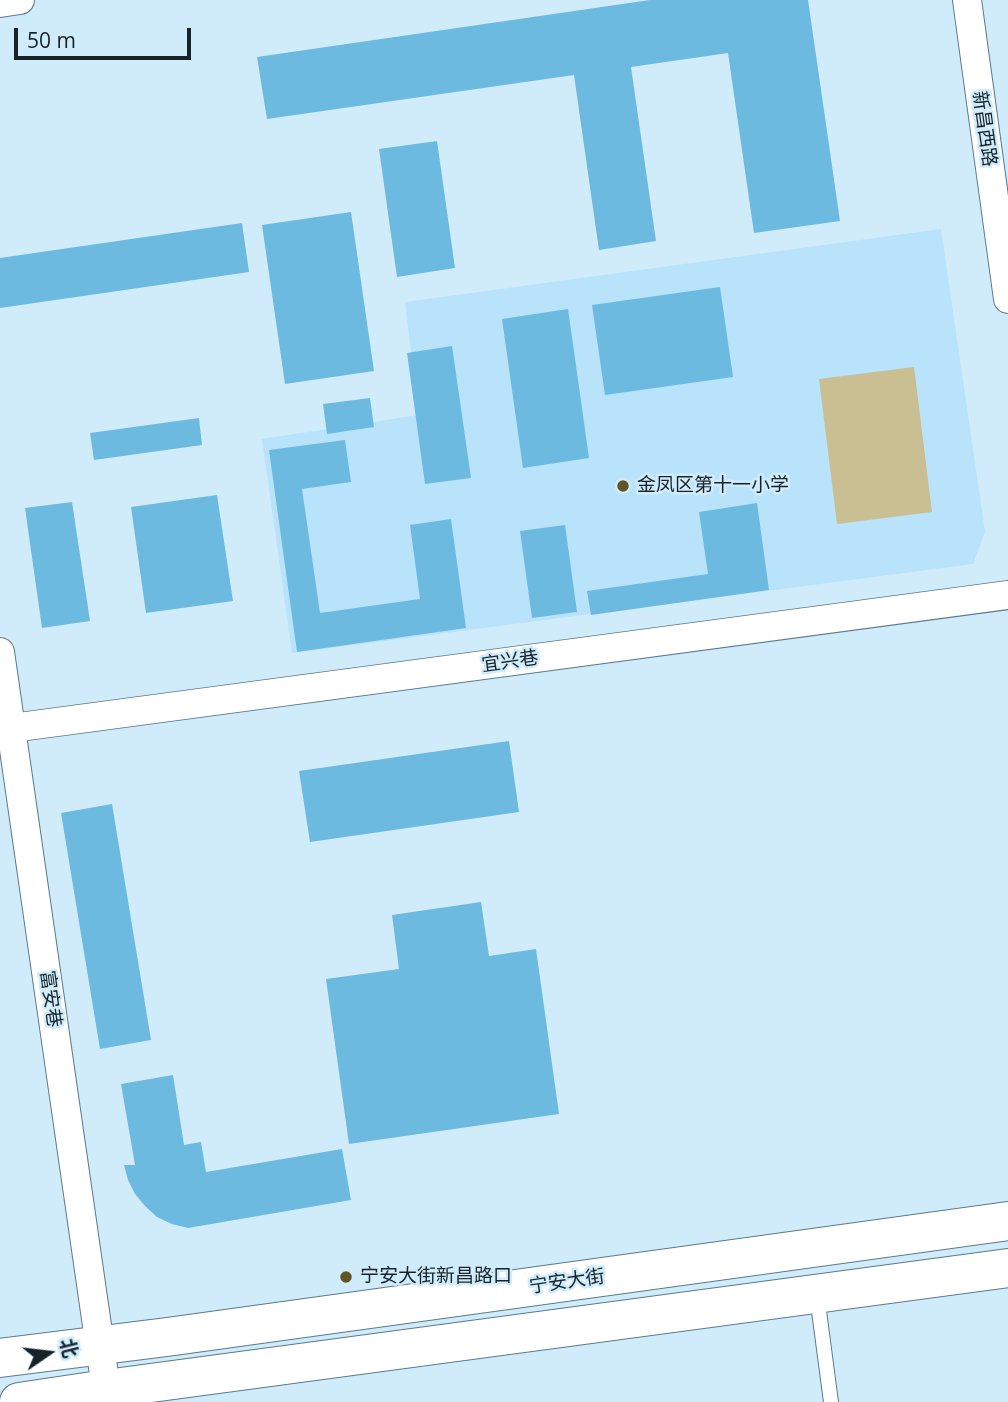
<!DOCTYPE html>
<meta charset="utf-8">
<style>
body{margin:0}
#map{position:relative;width:1008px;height:1402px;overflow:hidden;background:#d0ecfb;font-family:"Open Sans","Noto Sans SC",sans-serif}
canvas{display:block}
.north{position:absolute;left:14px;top:1318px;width:70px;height:70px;-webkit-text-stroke:5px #d0ecfb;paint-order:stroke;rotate:76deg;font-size:19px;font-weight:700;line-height:28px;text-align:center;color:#16232a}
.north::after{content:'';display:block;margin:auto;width:24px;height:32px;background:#16232a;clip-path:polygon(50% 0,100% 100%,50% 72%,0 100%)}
.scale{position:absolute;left:14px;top:28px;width:177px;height:32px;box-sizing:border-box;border:4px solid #16232a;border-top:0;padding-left:9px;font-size:21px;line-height:24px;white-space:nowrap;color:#16232a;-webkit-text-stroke:5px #d0ecfb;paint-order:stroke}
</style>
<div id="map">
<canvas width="1008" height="1402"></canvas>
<div class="north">北</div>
<div class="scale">50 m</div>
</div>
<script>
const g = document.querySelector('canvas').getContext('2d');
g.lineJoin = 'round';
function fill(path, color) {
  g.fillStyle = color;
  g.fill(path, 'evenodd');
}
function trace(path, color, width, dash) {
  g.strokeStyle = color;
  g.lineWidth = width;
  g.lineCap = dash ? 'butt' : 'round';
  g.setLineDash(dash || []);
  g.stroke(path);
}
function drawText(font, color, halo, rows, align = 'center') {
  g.font = font + ' "Open Sans","Noto Sans SC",sans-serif';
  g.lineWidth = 5;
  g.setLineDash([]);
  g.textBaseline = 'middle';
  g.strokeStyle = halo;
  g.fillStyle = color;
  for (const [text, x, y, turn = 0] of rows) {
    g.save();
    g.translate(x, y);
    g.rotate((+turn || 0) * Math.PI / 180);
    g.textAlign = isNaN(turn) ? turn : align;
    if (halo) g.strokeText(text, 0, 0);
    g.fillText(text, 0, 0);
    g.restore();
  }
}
const built = new Path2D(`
 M941,229L985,532L973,564L292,653L262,439L419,415L405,302Z`);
const green = new Path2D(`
 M914,367L932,512L837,524L819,379Z`);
const building = new Path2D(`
 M650,0H808L840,221L754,233L728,53L631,67L656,241L599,250L574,75L267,119L257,57Z
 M437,141L455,268L397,277L379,149Z
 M351,212L374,371L285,384L262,225Z
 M242,223L249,272L0,308V258Z
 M720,287L733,377L605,395L592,305Z
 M568,309L589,458L523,468L502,319Z
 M452,346L471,478L425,484L407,353Z
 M370,398L374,427L327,434L323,404Z
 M199,418L202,445L94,460L90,433Z
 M345,440L351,482L302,489L320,613L420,599L410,525L451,519L466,628L297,652L269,450Z
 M217,495L233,601L146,613L131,507Z
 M72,502L90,621L42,628L25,508Z
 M757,503L769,590L591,615L587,591L708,574L699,512Z
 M565,525L577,612L532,618L520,531Z
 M509,741L519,812L310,842L299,771Z
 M112,804L151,1040L100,1049L61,813Z
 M481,902L489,956L536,949L559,1114L349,1144L326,979L399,969L392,915Z
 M173,1075L184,1145L201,1142L206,1172L342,1149L351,1200L188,1228L172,1224L157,1217L145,1206L135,1194L128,1180L124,1165H135L121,1084Z`);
const lane = new Path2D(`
 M817,1296L831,1402`);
const street = new Path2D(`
 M967,0L1008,299
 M0,3L20,0
 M0,652L108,1402
 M12,728L1008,595`);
const secondary = new Path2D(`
 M0,1358L167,1337L1008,1221
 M19,1402L106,1389L1008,1268`);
const markers = [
 [623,486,7,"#615623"],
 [346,1277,7,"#615623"]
];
const streetNames = [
 ["新昌西路",984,129,82],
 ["宜兴巷",510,662,-8],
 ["富安巷",50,999,82],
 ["宁安大街",567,1282,-8]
];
const poiNames = [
 ["金凤区第十一小学",637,486],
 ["宁安大街新昌路口",360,1277]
];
fill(built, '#b8e3fa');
fill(green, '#c9bf93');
fill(building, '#6cbadf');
trace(lane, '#5a7a8b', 16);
trace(street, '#5a7a8b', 30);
trace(secondary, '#5a7a8b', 40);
trace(lane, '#fff', 14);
trace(street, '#fff', 28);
trace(secondary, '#fff', 38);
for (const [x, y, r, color] of markers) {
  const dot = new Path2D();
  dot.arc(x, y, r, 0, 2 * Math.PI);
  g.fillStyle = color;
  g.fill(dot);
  trace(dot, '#d0ecfb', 2.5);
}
drawText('19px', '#16232a', '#d0ecfb', streetNames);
drawText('19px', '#16232a', '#d0ecfb', poiNames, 'left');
</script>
